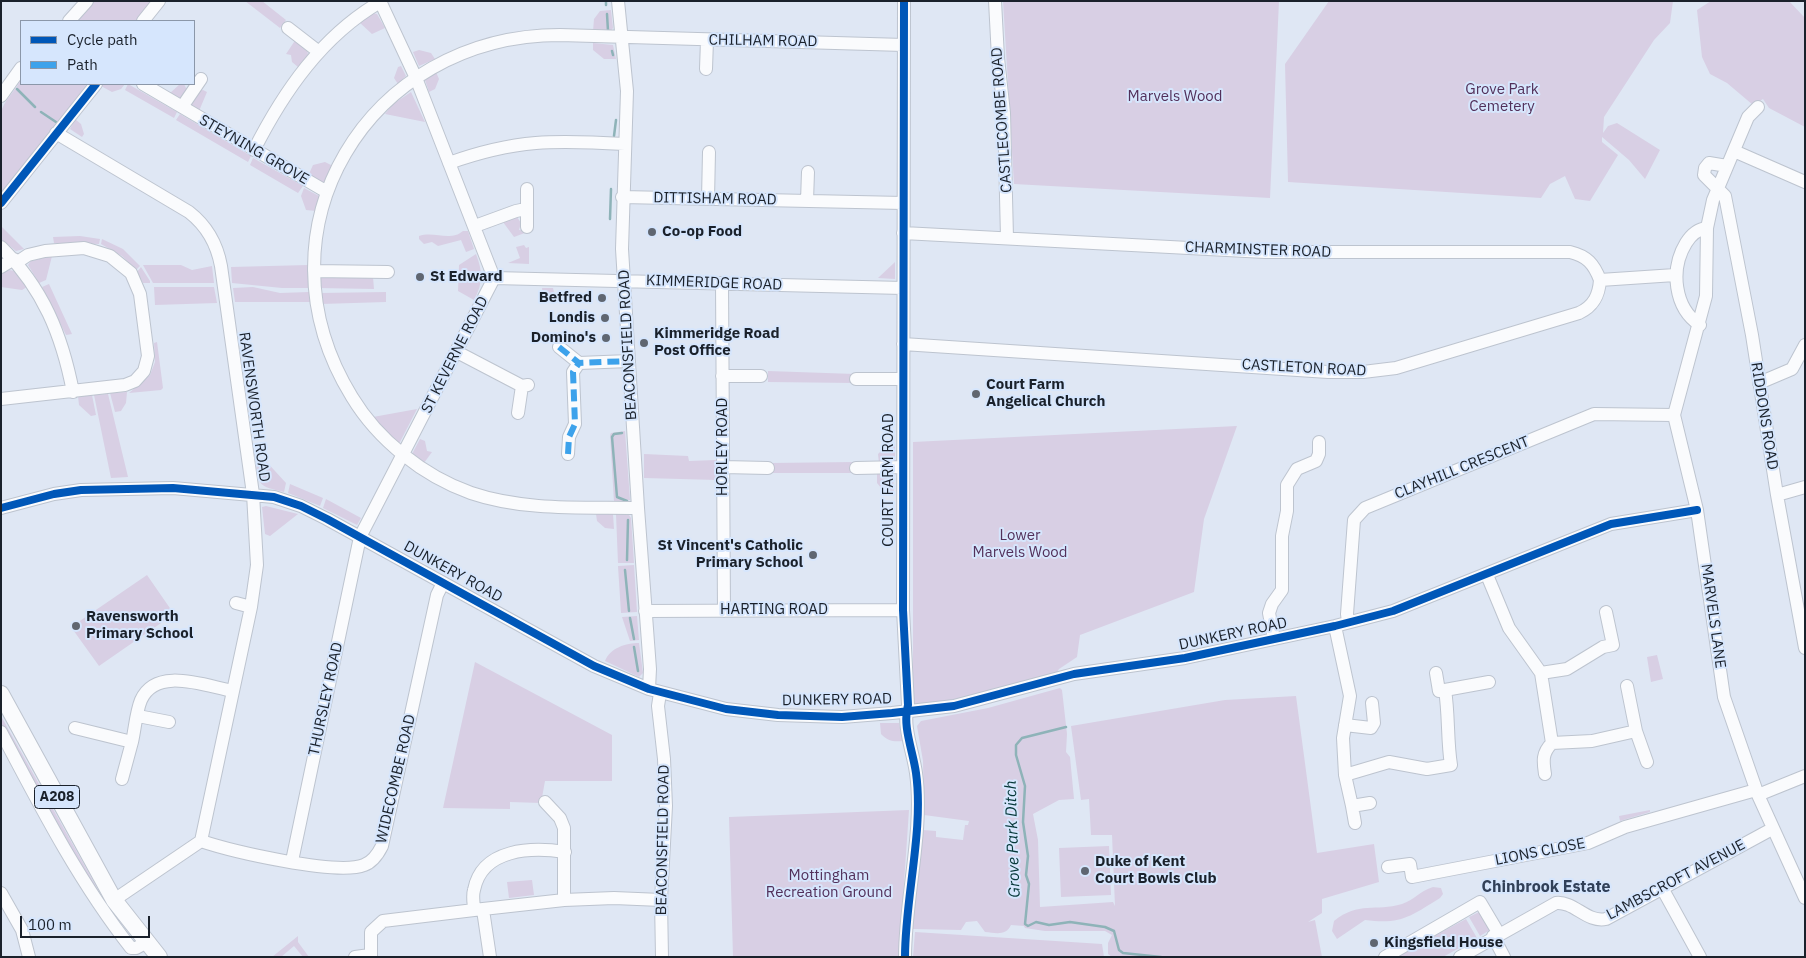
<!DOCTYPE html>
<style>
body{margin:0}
#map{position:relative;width:1806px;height:958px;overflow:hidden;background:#dfe7f4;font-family:"IBM Plex Sans",sans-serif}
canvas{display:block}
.frame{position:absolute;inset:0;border:2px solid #1a212b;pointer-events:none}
.legend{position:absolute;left:20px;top:20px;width:175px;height:65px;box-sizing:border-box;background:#d6e6fd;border:1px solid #8b97a9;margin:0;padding:6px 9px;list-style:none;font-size:15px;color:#1a212b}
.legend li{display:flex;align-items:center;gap:10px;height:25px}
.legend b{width:25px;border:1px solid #8b97a9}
.scale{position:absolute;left:20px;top:916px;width:130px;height:22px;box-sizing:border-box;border:2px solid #1a212b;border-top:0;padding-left:6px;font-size:15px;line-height:18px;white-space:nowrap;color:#1a212b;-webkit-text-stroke:4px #d6e6fd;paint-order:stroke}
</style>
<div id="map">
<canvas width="1806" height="958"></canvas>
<div class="frame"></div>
<ul class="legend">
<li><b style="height:6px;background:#0057b8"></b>Cycle path</li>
<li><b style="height:6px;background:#3da2eb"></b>Path</li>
</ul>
<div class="scale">100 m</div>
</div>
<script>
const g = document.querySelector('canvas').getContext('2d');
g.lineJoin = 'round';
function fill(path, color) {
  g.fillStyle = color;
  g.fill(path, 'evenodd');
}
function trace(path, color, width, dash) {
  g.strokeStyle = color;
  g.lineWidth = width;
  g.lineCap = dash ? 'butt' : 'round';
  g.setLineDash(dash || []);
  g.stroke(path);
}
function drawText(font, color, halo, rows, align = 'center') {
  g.font = font + ' "IBM Plex Sans",sans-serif';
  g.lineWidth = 4;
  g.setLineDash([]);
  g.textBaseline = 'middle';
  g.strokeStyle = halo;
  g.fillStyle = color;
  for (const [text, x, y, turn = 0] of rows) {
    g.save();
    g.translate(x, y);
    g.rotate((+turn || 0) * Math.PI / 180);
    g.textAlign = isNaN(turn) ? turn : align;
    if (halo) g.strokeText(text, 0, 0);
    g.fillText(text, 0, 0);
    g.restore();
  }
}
const green = new Path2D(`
 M90,1H154L139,21H74Z
 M245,1H262L286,20L280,28Z
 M1003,1H1279L1270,198L1014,184Z
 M1329,1H1673L1670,23L1654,40L1604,117L1603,133L1608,126L1617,123L1660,150L1645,179L1629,160L1602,137V142L1618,155L1590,201L1575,199L1565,176L1550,184L1541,198L1288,182L1285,64Z
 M1711,1H1789L1805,18V127L1769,108L1763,99L1753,105L1727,83L1710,74L1702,57L1697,10Z
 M611,10L613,28L610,32L593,31L594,19L600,11Z
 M373,13L377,14L385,28L372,34L359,22Z
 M296,39L307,48L308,55L298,67L292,62L291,55L286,54Z
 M593,43L613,45L616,59H604L593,50Z
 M419,50L431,53L435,59L419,66L413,52Z
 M401,66L406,76L398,84L394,78L398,67Z
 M436,72L439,79L435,89L429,92L425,80Z
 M21,78V84H90L1,198C1,180 0,121 2,109C7,96 18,89 21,78Z
 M103,84H125L121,89L112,92L101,86Z
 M128,84L177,112L174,118L125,90Z
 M180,84H184L187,90L184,96L178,99L169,94Z
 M203,90L207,92L199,111L192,107L191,101L197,91Z
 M411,92L425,122L385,114L393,104Z
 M180,114L251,156L248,162L176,120Z
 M75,119L81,124L84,134L82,137L70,129Z
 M253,158L303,186L298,193L250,165Z
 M325,162L333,166L327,182L321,183L308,176L313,165Z
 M304,188L319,196L316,211L306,210L301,196Z
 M517,217L521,223L519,230L530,231L514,237L503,222Z
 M1,226L24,249L16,251L1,239Z
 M463,231H468L474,249L466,252L461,240L438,246L432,242L424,244L419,239V236C435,231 450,242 463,231Z
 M80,236L100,239L99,244L54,243L53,237Z
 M102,239L123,249L140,266L136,270L122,256L101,244Z
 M524,245L526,248L529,247V264L508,263L520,258L516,247Z
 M476,254C483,272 483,283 474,300L458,291L459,265Z
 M52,256L46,280L39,283L28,265L31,261Z
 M895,262V279L878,278Z
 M143,265H181L192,270L212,266L214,283H153Z
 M308,265L309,288H282L232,283L231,267Z
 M141,267L150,281V283H143L137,272Z
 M9,270L15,271L27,287L22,290L1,287V274Z
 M318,277H373L374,289L318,288Z
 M49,284L72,334L66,335L42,287Z
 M154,287H214L217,303L155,305Z
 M253,287L280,293L309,292L310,302H235L233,288Z
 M542,288H553L556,301L543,298Z
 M386,292V302L321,304L320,293Z
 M157,342L163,388L161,390L129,393L150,375L155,362L154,343Z
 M768,371L855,374V383L768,382Z
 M127,392L126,403L121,411L115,412L110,393Z
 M108,394L128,477L111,478L94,395Z
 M92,395L96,415L91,416L79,405L78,396Z
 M417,409L400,442H397L373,417Z
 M1237,426L1204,519L1194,592L1080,635L1077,657L1059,669L1053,678L991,695L919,706L913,704V442Z
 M625,431L630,500L614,502L610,435L611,433Z
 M420,439L425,441L427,451L432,452L424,463L412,454Z
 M888,444H895V462L879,463L878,454Z
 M644,454L688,456L689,461L716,460L717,480L644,478Z
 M264,459L286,483L284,492C259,486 258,486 256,461Z
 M855,462V473H769V463Z
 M877,473L893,474L894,495H887L877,483Z
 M290,484L323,498L320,506L288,493Z
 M326,499L361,518L357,525L323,508Z
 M266,506L298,514L270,536L265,534L262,507Z
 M596,514H613L614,529L605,528L597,521Z
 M616,514L629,515L631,518L634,563H618Z
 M634,565L637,612L621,613L618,566Z
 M147,575L174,614L99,666L71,627Z
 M637,616L639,640L630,641L622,617Z
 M639,643L643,673L639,677L605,661C610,648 626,643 639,643Z
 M1657,655L1663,679L1651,682L1647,657Z
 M475,662L612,735V781H545L541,803L510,802V809L443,808Z
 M1060,688L1062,690L1067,734L1066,752L1070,757L1074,799L1059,800L1033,814L1038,840L1040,907L1113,902L1115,906L1112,835H1091L1089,799L1081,800L1071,726L1225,700L1296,696L1317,853L1374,844L1379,882L1322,899V913L1308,922L1315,920L1322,957H1112L1108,954V943L1112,935L1105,931H1045L1025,928L1024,926L1011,925C1006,936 996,933 985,932L977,921L966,922L961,930L913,929L911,924L923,830L936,831V837L963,840L965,825H968L969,821L924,815L923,761L917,726L921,721L988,708Z
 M1,716L101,895L102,903L1,723Z
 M880,723H899L903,741C893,742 888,741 881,734Z
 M909,810L899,957H733L729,817Z
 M1650,810V812L1620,821L1619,816Z
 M1109,846L1111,895L1061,897L1059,848Z
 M532,880L534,895L509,898L507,882Z
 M1433,887L1441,888L1443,894L1440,898C1411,916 1401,925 1365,920L1337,939L1332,931L1334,921C1359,901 1375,912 1402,904C1414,900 1420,891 1433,887Z
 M1479,912L1490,930L1480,936L1469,917Z
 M1466,919L1477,938L1443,957L1397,956Z
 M915,932L1102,944L1104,957H913Z
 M298,936V942L309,957H303L294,946L281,957H272Z`);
const stream = new Path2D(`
 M606,1V5
 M607,14L608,31
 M612,51L613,55
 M17,89L35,107
 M41,112L56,122
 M614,136L616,120
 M610,219L611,189
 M622,433L614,434L612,437L617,497L627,501
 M627,560L628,520
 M625,570L629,611
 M630,618L634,639
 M634,647L638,671
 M1066,727L1022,738L1016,745V755L1025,786L1023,822L1028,856L1026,875L1029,884L1025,924L1028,926L1036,922L1049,925L1070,922L1105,927L1114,931L1119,950L1123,953L1161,957`);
const minor = new Path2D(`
 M618,1L627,91L622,249L638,508L650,669L649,689
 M904,1L903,610L908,705C902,726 913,751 916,773C924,830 905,898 905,957
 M995,1L998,58L1004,113L1007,238
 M69,21L87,1
 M143,21L159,1
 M288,28L319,52
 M706,69L707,40
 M143,84L327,192
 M1,96L21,68
 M182,107L201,79
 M1758,107L1748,117L1713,200L1707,228L1706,296L1674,415L1697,510L1724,697L1758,795L1805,898
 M56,133L189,212C207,226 217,244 221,266L253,494L257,565L251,607L201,841L114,900
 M254,150C284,91 322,36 380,2
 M1734,151L1805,182
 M449,163C516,139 555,140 625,144
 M1727,166L1709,163L1705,168L1704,175L1725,196L1752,335L1777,495L1805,648
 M622,197L903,203
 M708,199L709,152
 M807,201L808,172
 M1,203L96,84
 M475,226L516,211L526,209
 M527,227V189
 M903,233L1265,252H1570C1587,256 1594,264 1600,280
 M1,247C43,288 62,335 73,392
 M1,267L14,259
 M314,271L388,272
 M494,278L903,288
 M722,283L724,611
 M1700,325C1674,308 1670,269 1686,243C1691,235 1697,229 1707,228
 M903,344L1328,372H1363L1396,368L1579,313C1594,306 1599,295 1600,280L1675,275
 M559,347L579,363L629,361
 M457,352L522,386
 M722,376H761
 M856,379H903
 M1759,383L1792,369L1805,345
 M1,399L125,385L135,381L144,371L148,356L140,294L131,273L110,256L84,248L45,251L28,255L16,263
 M518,413L522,386L528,385
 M568,454L569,437L575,424L573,372L579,363
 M723,467L768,468
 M856,468L903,467
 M1777,495L1805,487
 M1,508L54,494L81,490L173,488L274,497L301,506L327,519L594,666L649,689L726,709L778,715L842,717L892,713L954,706L1074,674L1185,658L1335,626L1393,611L1611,524L1697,510
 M638,508C583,507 524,511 471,493C423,476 378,440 352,397C249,230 368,35 560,35L904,45
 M1487,575L1509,628L1541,673L1552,743L1592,741L1636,731
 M236,603L251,607
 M645,611L903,610
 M1348,622L1347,614L1354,520L1365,508L1594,414L1674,415
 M1335,626L1350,696L1343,738L1345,775L1352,806L1370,803
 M1274,639L1269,613L1272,604L1282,590V536L1287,511V485L1297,469L1316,461L1319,454V442
 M1436,673L1439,691L1445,690
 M1541,673L1567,669L1603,647L1613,645L1606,612
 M1627,686L1636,731L1647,762
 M660,693L658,706L664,759L666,806L661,900L662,957
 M138,716L169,722
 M1345,725L1371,728L1374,723L1372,703
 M75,728L132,742C135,729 136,712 141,700C156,666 205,686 233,691
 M1,732C40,806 79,882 131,948H136L147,942
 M1545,774C1543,761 1542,753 1552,743
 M1345,775L1389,762L1427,769L1451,765C1447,740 1449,715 1445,690L1489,682
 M122,779L132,742
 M1758,795L1805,776
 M545,802L560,818L564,828V900
 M1352,806L1355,823
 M201,841C231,851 337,876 364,865C373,862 378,854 382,846L437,595L443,583
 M565,852C532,847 482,848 474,890C472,896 474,904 474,910L564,900L614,898L661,900
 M292,861L360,537L494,278L416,78L380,1
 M1388,867L1410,864L1412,877L1588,843L1625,827L1756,790
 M1662,888L1700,957
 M1,893L22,930L29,957
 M483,910L490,957
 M1493,936L1504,957
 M355,957L370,955
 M371,957V932L383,921L474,910
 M1385,957L1480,902L1499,934
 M1460,957L1556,903C1574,901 1587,923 1606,919L1772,829`);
const major = new Path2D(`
 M1,694L114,900L159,957`);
const quiet = new Path2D(`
 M559,347L579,363L629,361
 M568,454L569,437L575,424L573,372L579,363`);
const cycleway = new Path2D(`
 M904,1L903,610L908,705C902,726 913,751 916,773C924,830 905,898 905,957
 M1,203L96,84
 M1,508L54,494L81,490L173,488L274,497L301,506L327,519L594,666L649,689L726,709L778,715L842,717L892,713L954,706L1074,674L1185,658L1335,626L1393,611L1611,524L1697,510`);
const markers = [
 [652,232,5,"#5f6671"],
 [420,277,5,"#5f6671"],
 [602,298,5,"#5f6671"],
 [605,318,5,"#5f6671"],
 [606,338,5,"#5f6671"],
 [644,343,5,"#5f6671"],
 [976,394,5,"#5f6671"],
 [813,555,5,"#5f6671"],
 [76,626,5,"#5f6671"],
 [1085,871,5,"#5f6671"],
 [1374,943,5,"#5f6671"]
];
const shields = [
 [57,797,45]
];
const shieldNames = [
 ["A208",57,797]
];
const streetNames = [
 ["CHILHAM ROAD",763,41,1],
 ["CASTLECOMBE ROAD",1002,120,-94],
 ["STEYNING GROVE",254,150,30],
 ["DITTISHAM ROAD",715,199,1],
 ["CHARMINSTER ROAD",1258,250,2],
 ["KIMMERIDGE ROAD",714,283,2],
 ["BEACONSFIELD ROAD",628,345,-93],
 ["ST KEVERNE ROAD",455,355,-63],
 ["CASTLETON ROAD",1304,368,3],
 ["RAVENSWORTH ROAD",254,407,82],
 ["RIDDONS ROAD",1764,416,81],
 ["HORLEY ROAD",723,447,-90],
 ["CLAYHILL CRESCENT",1462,468,-22],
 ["COURT FARM ROAD",889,480,-90],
 ["DUNKERY ROAD",453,572,29],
 ["HARTING ROAD",774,610],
 ["MARVELS LANE",1713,616,82],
 ["DUNKERY ROAD",1233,634,-12],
 ["THURSLEY ROAD",326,699,-78],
 ["DUNKERY ROAD",837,700,-1],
 ["WIDECOMBE ROAD",396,779,-77],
 ["BEACONSFIELD ROAD",663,840,-89],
 ["LIONS CLOSE",1540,852,-11],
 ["LAMBSCROFT AVENUE",1676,880,-28]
];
const parkNames = [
 ["Grove Park",1502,90],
 ["Cemetery",1502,107],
 ["Marvels Wood",1175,97],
 ["Lower",1020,536],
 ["Marvels Wood",1020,553],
 ["Mottingham",829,876],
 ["Recreation Ground",829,893]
];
const poiNames = [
 ["Co-op Food",662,232],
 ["St Edward",430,277],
 ["Betfred",592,298,"right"],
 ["Londis",595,318,"right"],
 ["Kimmeridge Road",654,334],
 ["Post Office",654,351],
 ["Domino's",596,338,"right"],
 ["Court Farm",986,385],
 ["Angelical Church",986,402],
 ["St Vincent's Catholic",803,546,"right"],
 ["Primary School",803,563,"right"],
 ["Ravensworth",86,617],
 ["Primary School",86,634],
 ["Duke of Kent",1095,862],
 ["Court Bowls Club",1095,879],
 ["Kingsfield House",1384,943]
];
const waterNames = [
 ["Grove Park Ditch",1013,839,-92]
];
const neighbourhoodNames = [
 ["Chinbrook Estate",1546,887]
];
fill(green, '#d8cfe4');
trace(stream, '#8eb3b8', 2.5);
trace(minor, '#bdc4cf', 14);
trace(major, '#bdc4cf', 18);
trace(minor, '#fafbfd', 12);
trace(major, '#fafbfd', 16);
trace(quiet, '#3da2eb', 6, [12, 6]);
trace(cycleway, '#0057b8', 8);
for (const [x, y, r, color] of markers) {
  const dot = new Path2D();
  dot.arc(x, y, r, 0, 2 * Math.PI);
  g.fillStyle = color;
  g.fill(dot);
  trace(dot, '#d6e6fd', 2);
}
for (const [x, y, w] of shields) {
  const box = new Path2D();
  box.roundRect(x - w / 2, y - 11.5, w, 23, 4);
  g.fillStyle = '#d6e6fd';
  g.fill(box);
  trace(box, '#1a212b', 1);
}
drawText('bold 14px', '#1a212b', null, shieldNames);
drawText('15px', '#1a212b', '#d6e6fd', streetNames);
drawText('15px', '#52305a', '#d6e6fd', parkNames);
drawText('bold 15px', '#1a212b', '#d6e6fd', poiNames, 'left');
drawText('italic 16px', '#063839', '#d6e6fd', waterNames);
drawText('bold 16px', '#314058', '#d6e6fd', neighbourhoodNames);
</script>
